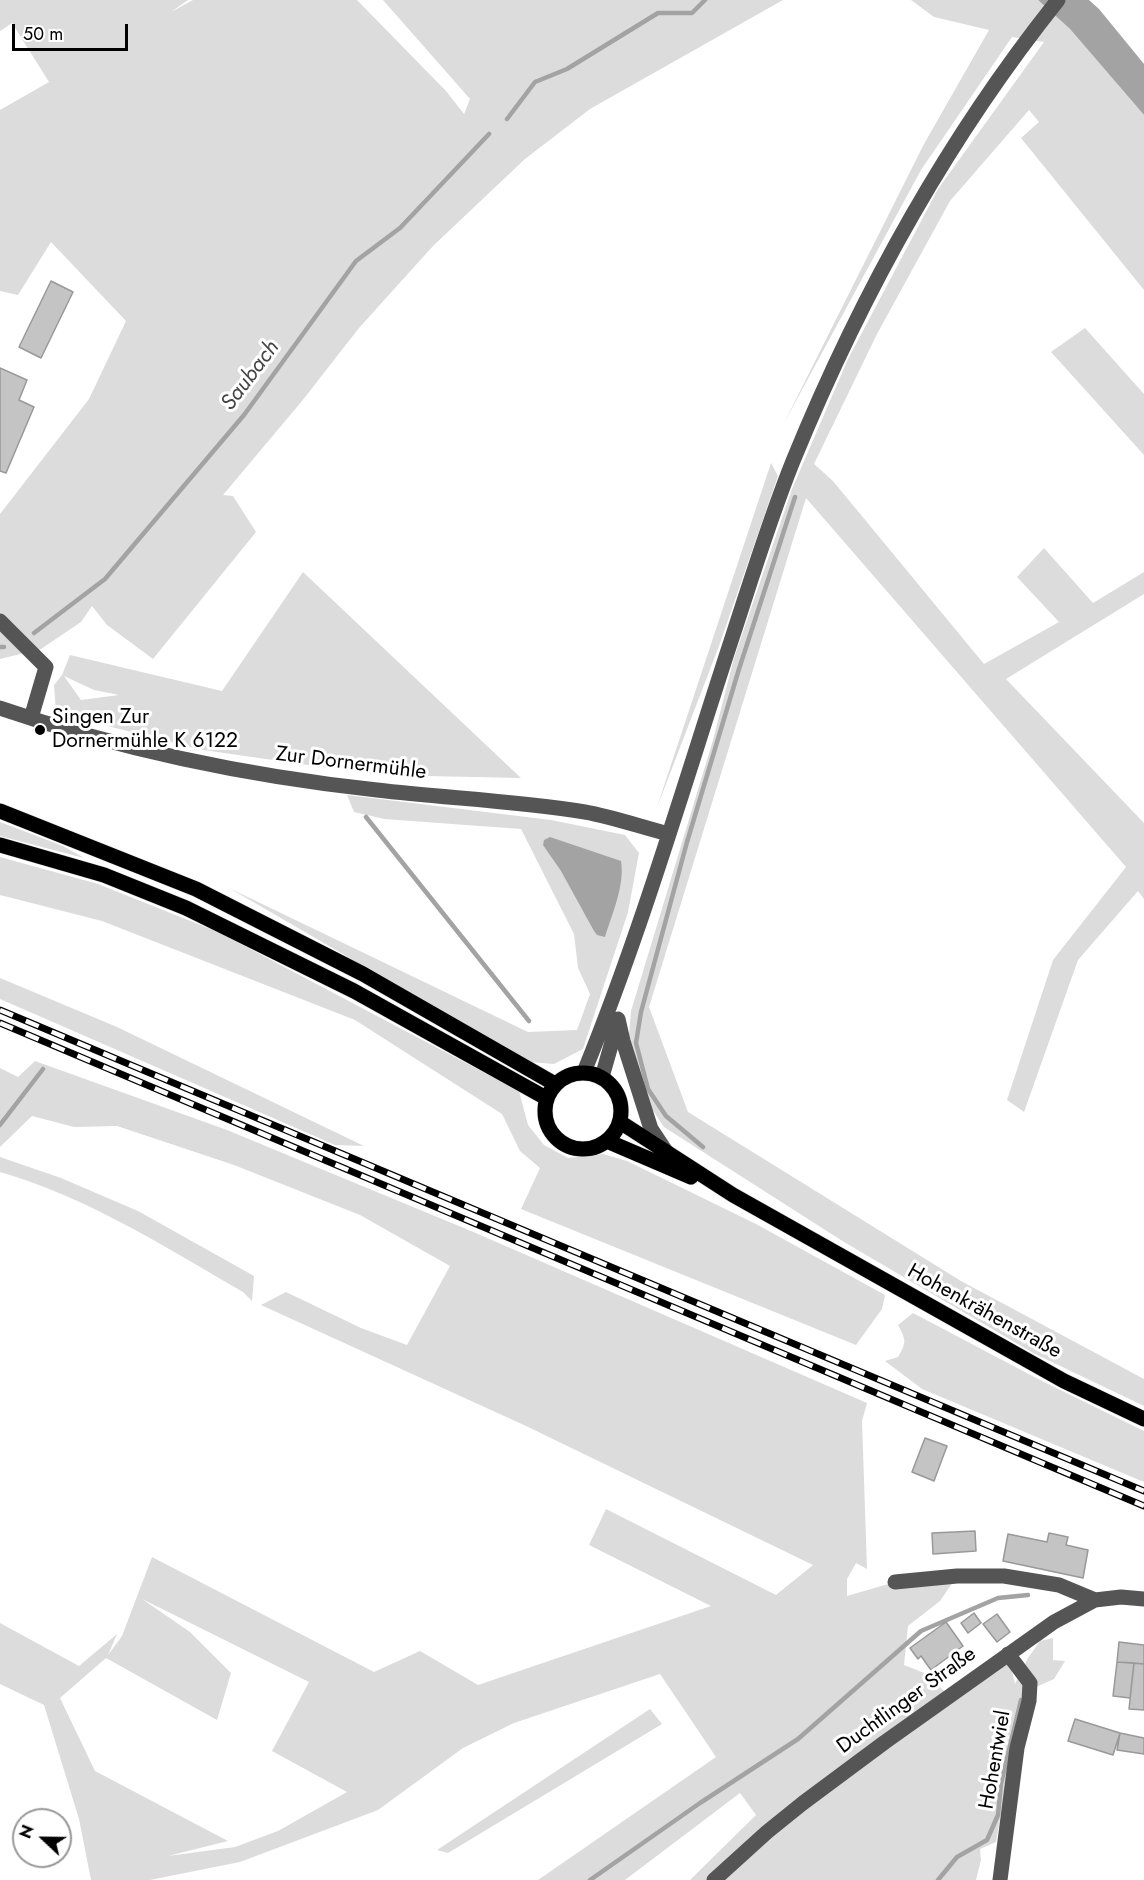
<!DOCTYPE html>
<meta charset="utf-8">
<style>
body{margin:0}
#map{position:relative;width:1144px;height:1880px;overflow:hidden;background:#fff;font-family:Jost,sans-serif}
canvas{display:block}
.north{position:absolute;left:12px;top:1808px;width:60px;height:60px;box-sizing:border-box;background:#fff;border:2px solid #999;border-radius:50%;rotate:292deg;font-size:16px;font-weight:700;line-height:24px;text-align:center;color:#000}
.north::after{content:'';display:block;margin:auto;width:21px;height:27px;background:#000;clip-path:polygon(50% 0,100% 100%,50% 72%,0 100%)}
.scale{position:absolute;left:12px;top:24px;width:116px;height:27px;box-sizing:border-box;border:3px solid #000;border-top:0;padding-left:8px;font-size:18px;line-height:21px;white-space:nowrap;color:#000;-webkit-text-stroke:4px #fff;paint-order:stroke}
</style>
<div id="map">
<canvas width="1144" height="1880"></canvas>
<div class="north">N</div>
<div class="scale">50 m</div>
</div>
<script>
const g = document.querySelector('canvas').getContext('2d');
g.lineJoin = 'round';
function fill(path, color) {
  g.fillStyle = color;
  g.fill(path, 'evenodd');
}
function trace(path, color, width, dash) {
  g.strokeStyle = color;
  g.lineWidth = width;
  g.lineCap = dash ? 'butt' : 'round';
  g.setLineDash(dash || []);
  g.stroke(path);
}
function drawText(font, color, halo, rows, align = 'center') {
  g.font = font + ' Jost,sans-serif';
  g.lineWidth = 6;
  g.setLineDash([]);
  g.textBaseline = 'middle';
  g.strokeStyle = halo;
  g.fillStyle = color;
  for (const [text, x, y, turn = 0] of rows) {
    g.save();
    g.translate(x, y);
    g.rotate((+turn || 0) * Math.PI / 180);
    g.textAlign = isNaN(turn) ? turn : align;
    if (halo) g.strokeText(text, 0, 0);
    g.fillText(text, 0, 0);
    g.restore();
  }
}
const green = new Path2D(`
 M0,0H188L171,12L193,0H357L446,91L464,114L470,99L383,0H783L590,109L525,159L433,246L359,328L302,401L223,495L233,496L256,532L153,659L107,625L92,606L81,622L41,649L0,659V514L89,399L126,321L51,242L18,295L0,291V110L49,82L12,23L0,31Z
 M911,0H1038L1070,29L1144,115V290L1021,138L1039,122L1029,110L950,201L877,334L814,464L833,481L984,664L1059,622L1017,577L1044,548L1093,603L1144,572V594L1006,679L1144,823V899L1138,891L1078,960L1024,1112L1007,1100L1053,960L1126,867L806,498L649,1007L688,1112L961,1281L1144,1379V1406L1033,1353L844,1242L664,1127L646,1100L629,1035L631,1011L713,740L734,658L792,489L848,359L938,189L1044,42L1012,37L921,170L784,423L924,144L989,30L934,17Z
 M1085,328L1144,394V455L1051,352Z
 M771,463L778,476L719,646L656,810Z
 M303,572L521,778L378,775L203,750L56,713L54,685L62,675L70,655L222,691ZM64,676L94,690L119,695L81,700Z
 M347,795L551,820L625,835L639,853L628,912L583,1049L554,1064L529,1062L229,888L528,1032L577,1030L590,994L578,968L574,934L521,829L384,819L354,812Z
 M0,822L63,846L84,858L0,836Z
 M0,857L98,884L218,932L519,1091L528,1125L544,1145L568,1158L603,1154L627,1161L756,1224L885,1295L882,1309L856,1345L521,1209L540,1168L520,1151L502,1114L355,1020L102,921L0,895Z
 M0,978L117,1027L364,1146L335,1145L0,999Z
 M35,1061L227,1130L471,1231L867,1403L862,1421L867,1569L856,1563L847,1579V1596L895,1582L957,1576L940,1601L908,1626L904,1665L927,1674L949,1696L1008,1654L1015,1684L1028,1658L1040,1641L1053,1638V1660L1065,1661L1054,1679L1025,1692L1009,1767L996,1842L980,1849L981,1860L976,1880H690L756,1815L740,1793L625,1880H538L716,1757L660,1674L514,1723L463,1748L378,1810L240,1862L150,1880H91L79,1819L44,1705L0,1684V1623L79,1666L117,1634L108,1655L122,1636L152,1557L374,1672L420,1651L478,1685L711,1606L589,1545L606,1509L776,1595L813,1565L526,1426L261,1305L286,1292L361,1328L407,1345L450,1266L360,1215L234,1165L117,1126L74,1127L32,1116L0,1147V1068L18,1077ZM142,1599L309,1682L272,1751L347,1792L278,1831L235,1847L168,1856L228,1841L95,1771L60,1698L106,1658L217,1720L231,1673L190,1632Z
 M0,1157L61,1178L138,1211L254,1276L252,1301L243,1292C165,1247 87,1197 0,1172Z
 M913,1313L1042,1381L1144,1431V1482L922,1389L885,1361L898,1357C907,1342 906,1340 898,1325Z
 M650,1709L662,1724L448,1853L437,1850Z`);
const water = new Path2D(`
 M1038,0H1089L1099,9L1144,64V115L1070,29Z
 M550,837L621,861C625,885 612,914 605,937L597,935L594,931L561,871L543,845L544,840Z`);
const stream = new Path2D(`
 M507,119L535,82L567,69L658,13H692L705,0
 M34,633L105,579L244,415L356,261L400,228L489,134
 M0,647H4
 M366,817L529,1021
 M0,1125L43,1069
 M703,1147L666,1116L648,1089L636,1043L641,1012L687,842L739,669L795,497
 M590,1880L700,1803L798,1739L921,1631L998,1598L1028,1595
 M938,1880L957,1857L987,1840L998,1815L1001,1784L1021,1700`);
const building = new Path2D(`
 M51,281L73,292L41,358L19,347Z
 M0,368L27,380L19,400L34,407L6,473L0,471Z
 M925,1438L947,1446L934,1481L912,1472Z
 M975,1531L976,1551L933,1554L932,1533Z
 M1049,1533L1068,1537L1066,1545L1088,1550L1083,1578L1003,1561L1008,1534L1047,1542Z
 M974,1613L981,1623L968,1633L961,1623Z
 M997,1614L1010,1632L997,1642L983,1624Z
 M946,1622L963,1646L931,1670L921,1656L918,1659L910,1648Z
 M1119,1642L1144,1645V1664L1117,1662Z
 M1117,1662L1134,1663L1130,1698L1113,1696Z
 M1134,1663L1144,1664V1710L1129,1709Z
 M1075,1719L1120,1733L1113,1755L1068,1741Z
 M1120,1733L1144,1738V1754L1117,1750Z`);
const minor = new Path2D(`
 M0,621L46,667L31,718
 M0,708C122,750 249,776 377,790C446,798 517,801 585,812C613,817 641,827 669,834
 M618,1019L623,1041L651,1129L667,1153
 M584,1072C642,930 685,781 733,635C752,577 770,518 793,461C860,297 947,139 1058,0
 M602,1077L618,1021
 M895,1582L957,1576H1004L1059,1585L1095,1600
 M714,1880L767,1832L803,1803L885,1742L1054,1622L1095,1600L1121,1597L1144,1599
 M1000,1880L1017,1748L1029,1701L1030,1683L1008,1654`);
const major = new Path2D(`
 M0,811L196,889L363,974L555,1084
 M0,845L104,875L186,908L354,991L546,1098
 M545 1111a38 38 0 1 1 76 0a38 38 0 1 1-76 0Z
 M620,1122L733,1195L1064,1381L1144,1419
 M607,1141L691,1177`);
const rail = new Path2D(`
 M0,1010L1144,1491
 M0,1023L1144,1506`);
const markers = [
 [40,730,6,"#000"]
];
const poiNames = [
 ["Singen Zur",52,718],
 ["Dornermühle K 6122",52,742]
];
const streetNames = [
 ["Zur Dornermühle",351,764,7],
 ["Hohenkrähenstraße",984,1312,29],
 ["Duchtlinger Straße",907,1701,-36],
 ["Hohentwiel",996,1760,-80]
];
const waterNames = [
 ["Saubach",251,376,-53]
];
fill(green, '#dcdcdc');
fill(water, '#a3a3a3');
trace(stream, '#a3a3a3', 4.5);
fill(building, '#c4c4c4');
trace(building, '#999', 1.5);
trace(major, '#dbdbdb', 16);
trace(minor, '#555', 15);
trace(major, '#000', 15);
trace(rail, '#000', 7);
trace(rail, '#fff', 4.5, [14]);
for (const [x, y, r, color] of markers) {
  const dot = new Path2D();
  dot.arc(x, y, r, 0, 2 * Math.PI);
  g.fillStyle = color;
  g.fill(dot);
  trace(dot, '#fff', 2);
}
drawText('21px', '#000', '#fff', poiNames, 'left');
drawText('21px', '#000', '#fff', streetNames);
drawText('italic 22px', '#444', '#fff', waterNames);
</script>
